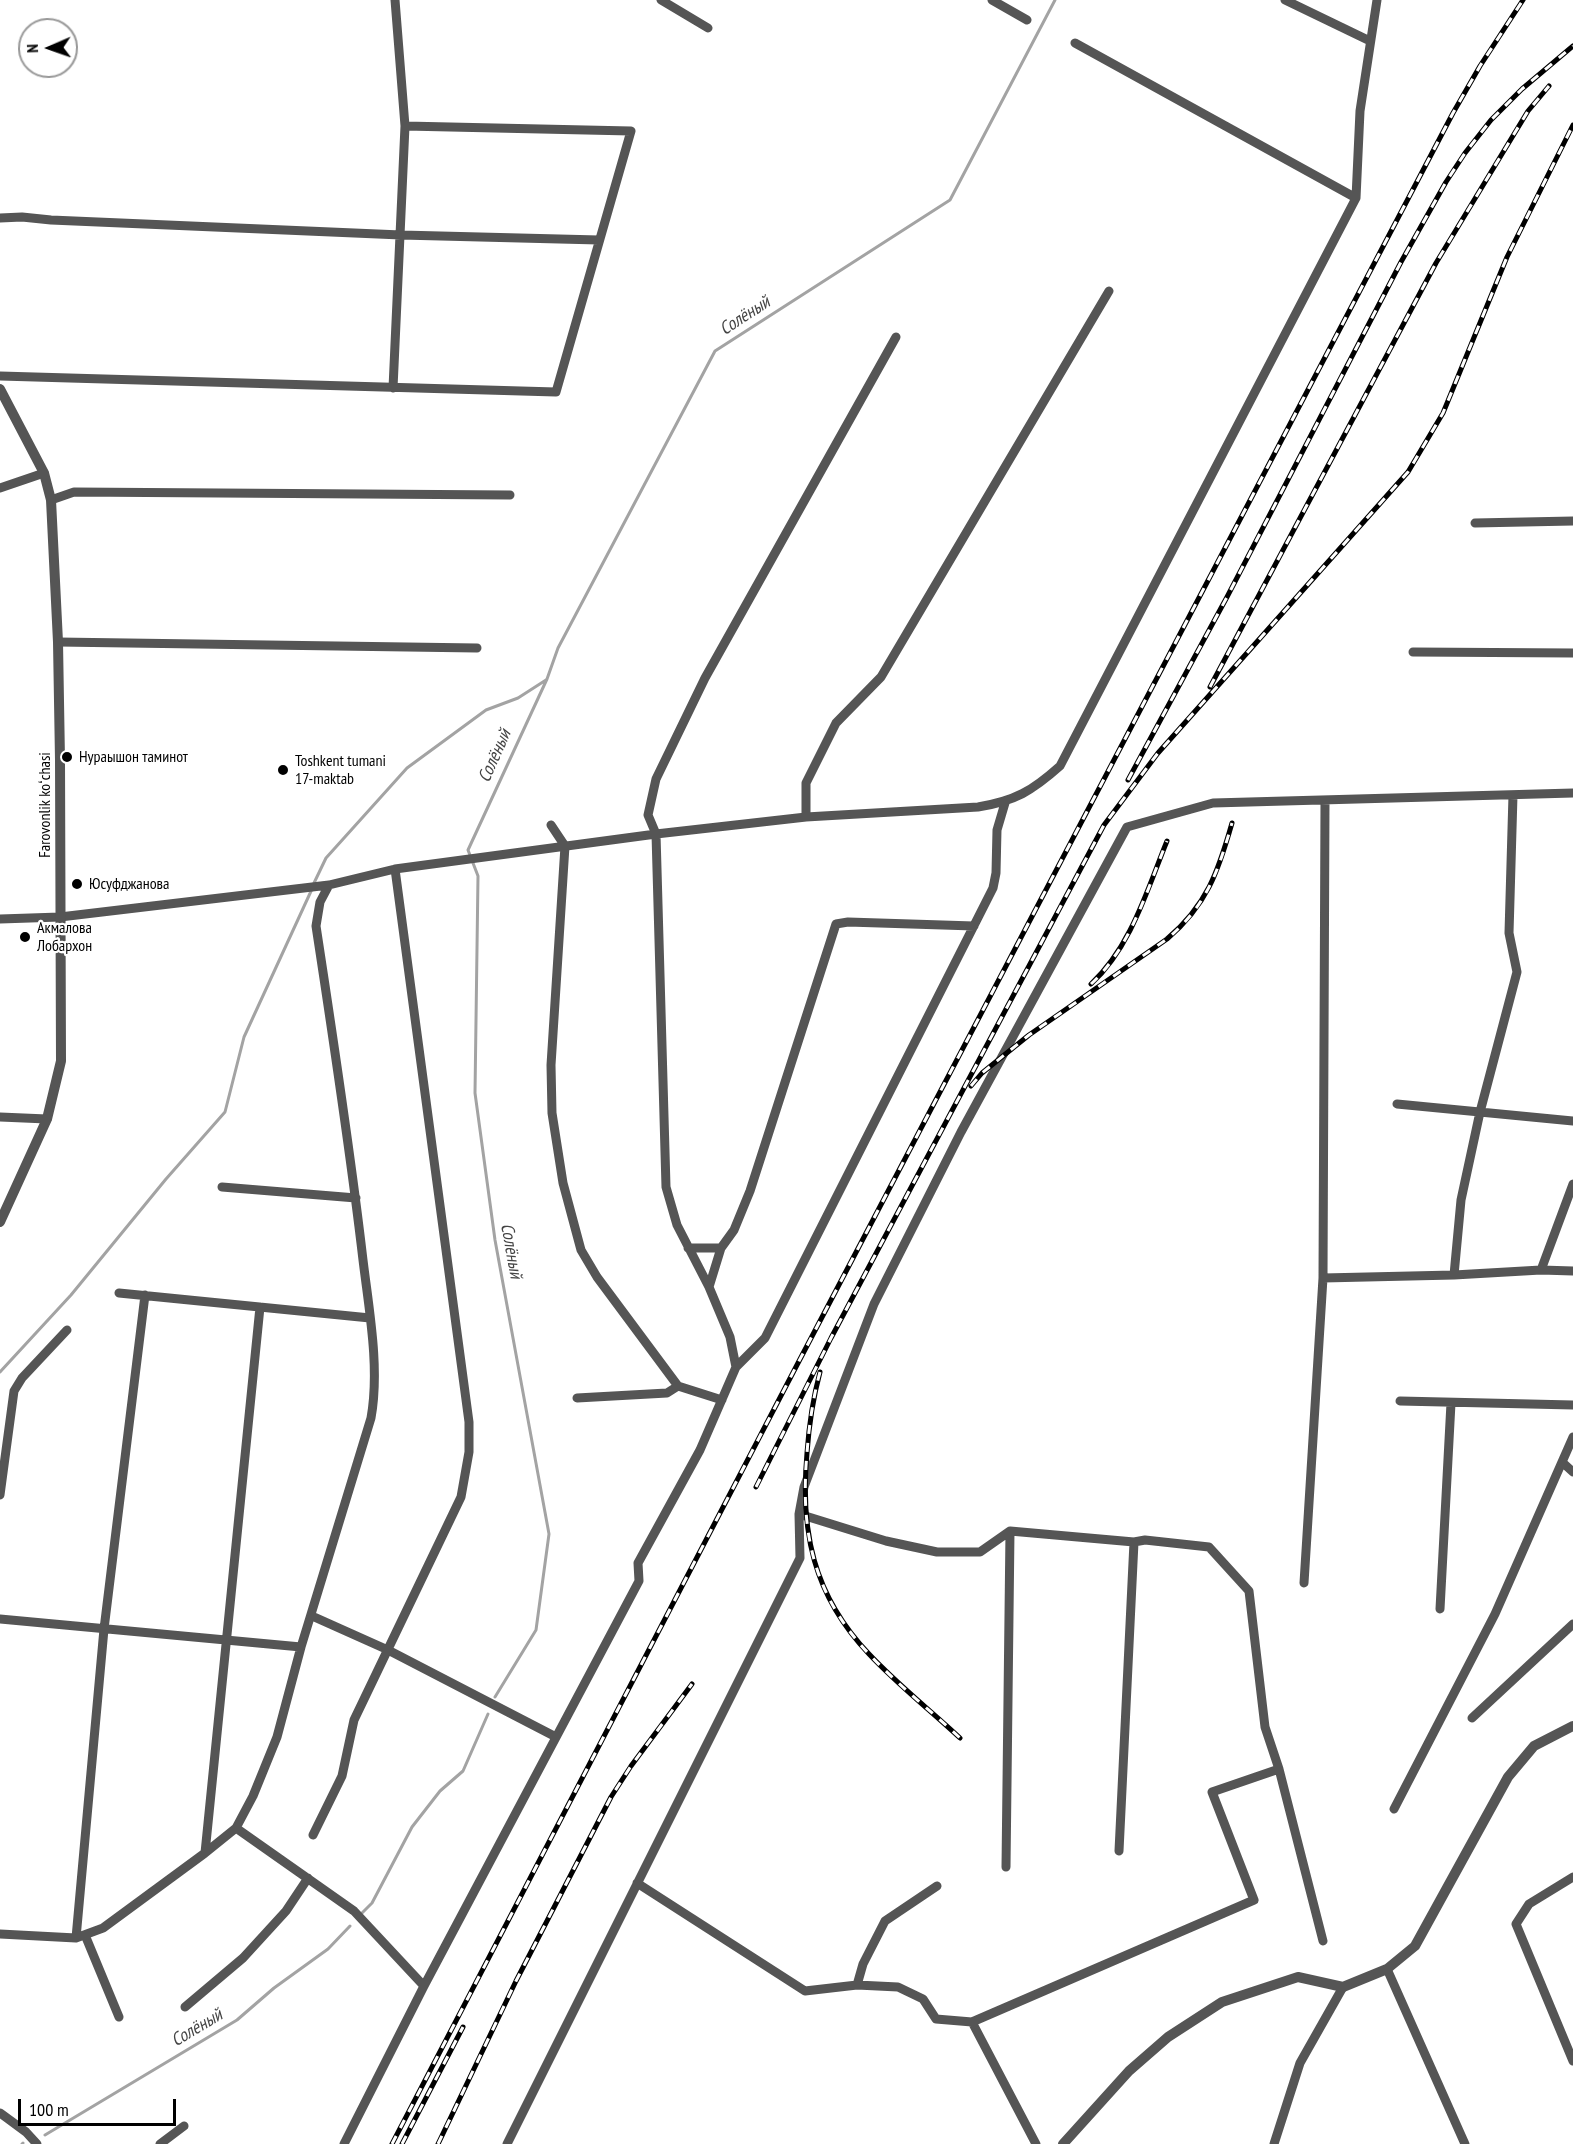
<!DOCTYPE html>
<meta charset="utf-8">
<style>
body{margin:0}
#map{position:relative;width:1573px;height:2144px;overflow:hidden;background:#fff;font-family:"PT Sans Narrow",sans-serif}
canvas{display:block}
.north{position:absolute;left:18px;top:18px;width:60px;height:60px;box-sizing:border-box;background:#fff;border:2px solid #999;border-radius:50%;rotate:268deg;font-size:16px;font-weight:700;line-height:24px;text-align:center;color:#000}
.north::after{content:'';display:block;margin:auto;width:21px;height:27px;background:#000;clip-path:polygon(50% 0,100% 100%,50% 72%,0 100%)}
.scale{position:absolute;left:18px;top:2099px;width:158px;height:27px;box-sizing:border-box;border:3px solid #000;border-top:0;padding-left:8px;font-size:18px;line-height:21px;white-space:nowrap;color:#000;-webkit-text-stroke:4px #fff;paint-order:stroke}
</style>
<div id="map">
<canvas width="1573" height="2144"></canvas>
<div class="north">N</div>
<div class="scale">100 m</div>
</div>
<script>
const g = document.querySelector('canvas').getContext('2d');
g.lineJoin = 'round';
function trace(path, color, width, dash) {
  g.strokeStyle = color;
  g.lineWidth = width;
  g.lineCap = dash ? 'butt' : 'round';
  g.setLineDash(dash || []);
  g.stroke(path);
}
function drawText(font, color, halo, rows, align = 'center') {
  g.font = font + ' "PT Sans Narrow",sans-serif';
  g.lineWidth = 4.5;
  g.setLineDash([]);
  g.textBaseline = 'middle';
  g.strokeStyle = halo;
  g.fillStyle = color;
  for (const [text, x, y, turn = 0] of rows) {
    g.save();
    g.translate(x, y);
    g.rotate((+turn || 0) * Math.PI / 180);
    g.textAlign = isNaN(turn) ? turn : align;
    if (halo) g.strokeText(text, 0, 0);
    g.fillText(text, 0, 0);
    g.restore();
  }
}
const stream = new Path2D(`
 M314,883L326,858L407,768L486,710L518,698L546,680
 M0,1372L71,1295L166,1179L225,1112L244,1037L312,889
 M495,1697L536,1630L549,1534L495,1240L475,1093L478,876L468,850L547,679L558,648L715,351L950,200L1055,0
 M361,1914L372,1903L412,1827L440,1791L463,1771L488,1714
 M45,2135L237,2020L274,1988L328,1949L350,1926
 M22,2144L23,2143`);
const minor = new Path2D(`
 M661,0L708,28
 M992,0L1027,20
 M1285,0L1370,41
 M1075,43L1356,198
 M0,218L22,217L51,220L401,235L599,240
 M0,376L556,392L631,131L405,126
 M393,388L405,126L395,0
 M0,488L44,473
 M51,500L74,492L510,495
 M1475,523L1573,521
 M58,642L477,648
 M1413,652L1573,653
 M806,817V783L836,723L881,677L1109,291
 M551,825L565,846L551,1065L552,1113L563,1183L581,1250L597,1277L678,1386L722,1400
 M0,919L60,917L329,885L395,869L656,834L806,817L978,807C1015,801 1032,791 1060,766L1356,198L1360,111L1377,0
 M1397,1104L1573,1121
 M0,1117L47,1119
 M222,1187L356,1198
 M688,1248H721
 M1541,1270L1573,1184
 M1454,1275L1461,1200L1480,1112L1517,972L1509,933L1513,795
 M1323,1278L1454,1275L1541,1270L1573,1271
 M709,1287L721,1248L734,1230L750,1191L836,924L848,922L974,926
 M119,1293L370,1318
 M736,1367L765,1338L993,888L996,873L997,830L1005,803
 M577,1398L667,1393L678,1386
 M1400,1401L1573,1405
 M1562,1462L1573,1472
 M0,1495L14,1391L22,1378L67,1330
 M799,1514L886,1541L937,1552H980L1010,1531L1134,1542L1145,1540L1209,1547L1249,1591L1265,1727L1279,1769L1323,1941
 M1304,1583L1323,1278L1325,800
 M1440,1609L1451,1403
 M312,1616L388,1650L556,1737
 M0,1619L301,1647
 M1472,1718L1573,1624
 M1394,1809L1495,1614L1573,1437
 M236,1828L354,1911L424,1986
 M313,1835L342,1776L354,1720L461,1497L469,1452V1422L395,869
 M1119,1851L1134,1542
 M205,1853L260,1307
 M1006,1867L1010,1531
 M1573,1877L1529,1904L1516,1924L1573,2061
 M637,1883L805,1991L857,1985L898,1987L923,1999L936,2019L972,2022L1254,1900L1212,1792L1279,1769
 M0,1934L76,1938L103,1928L205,1853L236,1828L253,1796L277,1737L301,1647L371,1418C380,1368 369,1310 363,1260C350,1148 333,1037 316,926L320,902L329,885
 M85,1935L119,2017
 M76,1938L104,1629L145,1295
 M1387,1969L1465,2144
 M857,1985L863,1964L885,1921L937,1886
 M185,2007L243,1958L286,1911L308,1878
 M972,2022L1036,2144
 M0,2113L26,2132L37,2144
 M160,2144L184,2126
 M344,2144L424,1986L639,1581L638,1563L700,1450L736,1367L730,1337L709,1287L677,1225L666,1187L656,834L648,815L656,779L705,678L896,337
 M507,2144L800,1558L799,1514L804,1487L874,1304L961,1132L1127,827L1213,803L1573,793
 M1274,2144L1300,2063L1343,1987`);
const tertiary = new Path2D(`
 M0,389L44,473L51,500L58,642L60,760L61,1061L47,1119L0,1222
 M1063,2144L1129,2071L1168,2037L1222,2002L1298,1977L1343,1987L1387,1969L1415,1946L1508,1777L1534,1746L1573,1726`);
const rail = new Path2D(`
 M1210,687L1436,263L1528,111L1549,86
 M1128,780L1227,597L1401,262L1446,182L1465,153L1491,120L1522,89L1573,46
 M1091,984C1131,947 1147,890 1167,841
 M971,1086L982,1073L1029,1035L1167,939C1207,905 1218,872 1232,823
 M820,1372C813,1398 809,1425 807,1453C800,1531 813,1595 869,1654C897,1684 930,1710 960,1738
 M756,1487L831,1338L1104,825L1158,753L1408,472L1443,413L1507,257L1573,125
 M392,2144L798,1363L1453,113L1480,66L1523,0
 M402,2144L463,2027
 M438,2144L516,1981L611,1797L631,1766L692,1684`);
const markers = [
 [67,757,6,"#000"],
 [283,770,6,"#000"],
 [77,884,6,"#000"],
 [25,937,6,"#000"]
];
const poiNames = [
 ["Нураышон таминот",79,757],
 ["Toshkent tumani",295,761],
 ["17-maktab",295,779],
 ["Юсуфджанова",89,884],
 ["Акмалова",37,928],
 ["Лобархон",37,946]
];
const streetNames = [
 ["Farovonlik koʻchasi",45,805,-90]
];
const waterNames = [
 ["Солёный",745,316,-33],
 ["Солёный",495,756,-66],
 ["Солёный",511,1251,80],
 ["Солёный",197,2028,-31]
];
trace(stream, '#a3a3a3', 3);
trace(minor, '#555', 9);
trace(tertiary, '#555', 10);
trace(rail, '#000', 5);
trace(rail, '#fff', 3, [9]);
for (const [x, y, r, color] of markers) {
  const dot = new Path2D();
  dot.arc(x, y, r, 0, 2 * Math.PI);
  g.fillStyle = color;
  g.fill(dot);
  trace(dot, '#fff', 2);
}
drawText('16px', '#000', '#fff', poiNames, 'left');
drawText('16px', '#000', '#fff', streetNames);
drawText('italic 18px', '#444', '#fff', waterNames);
</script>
